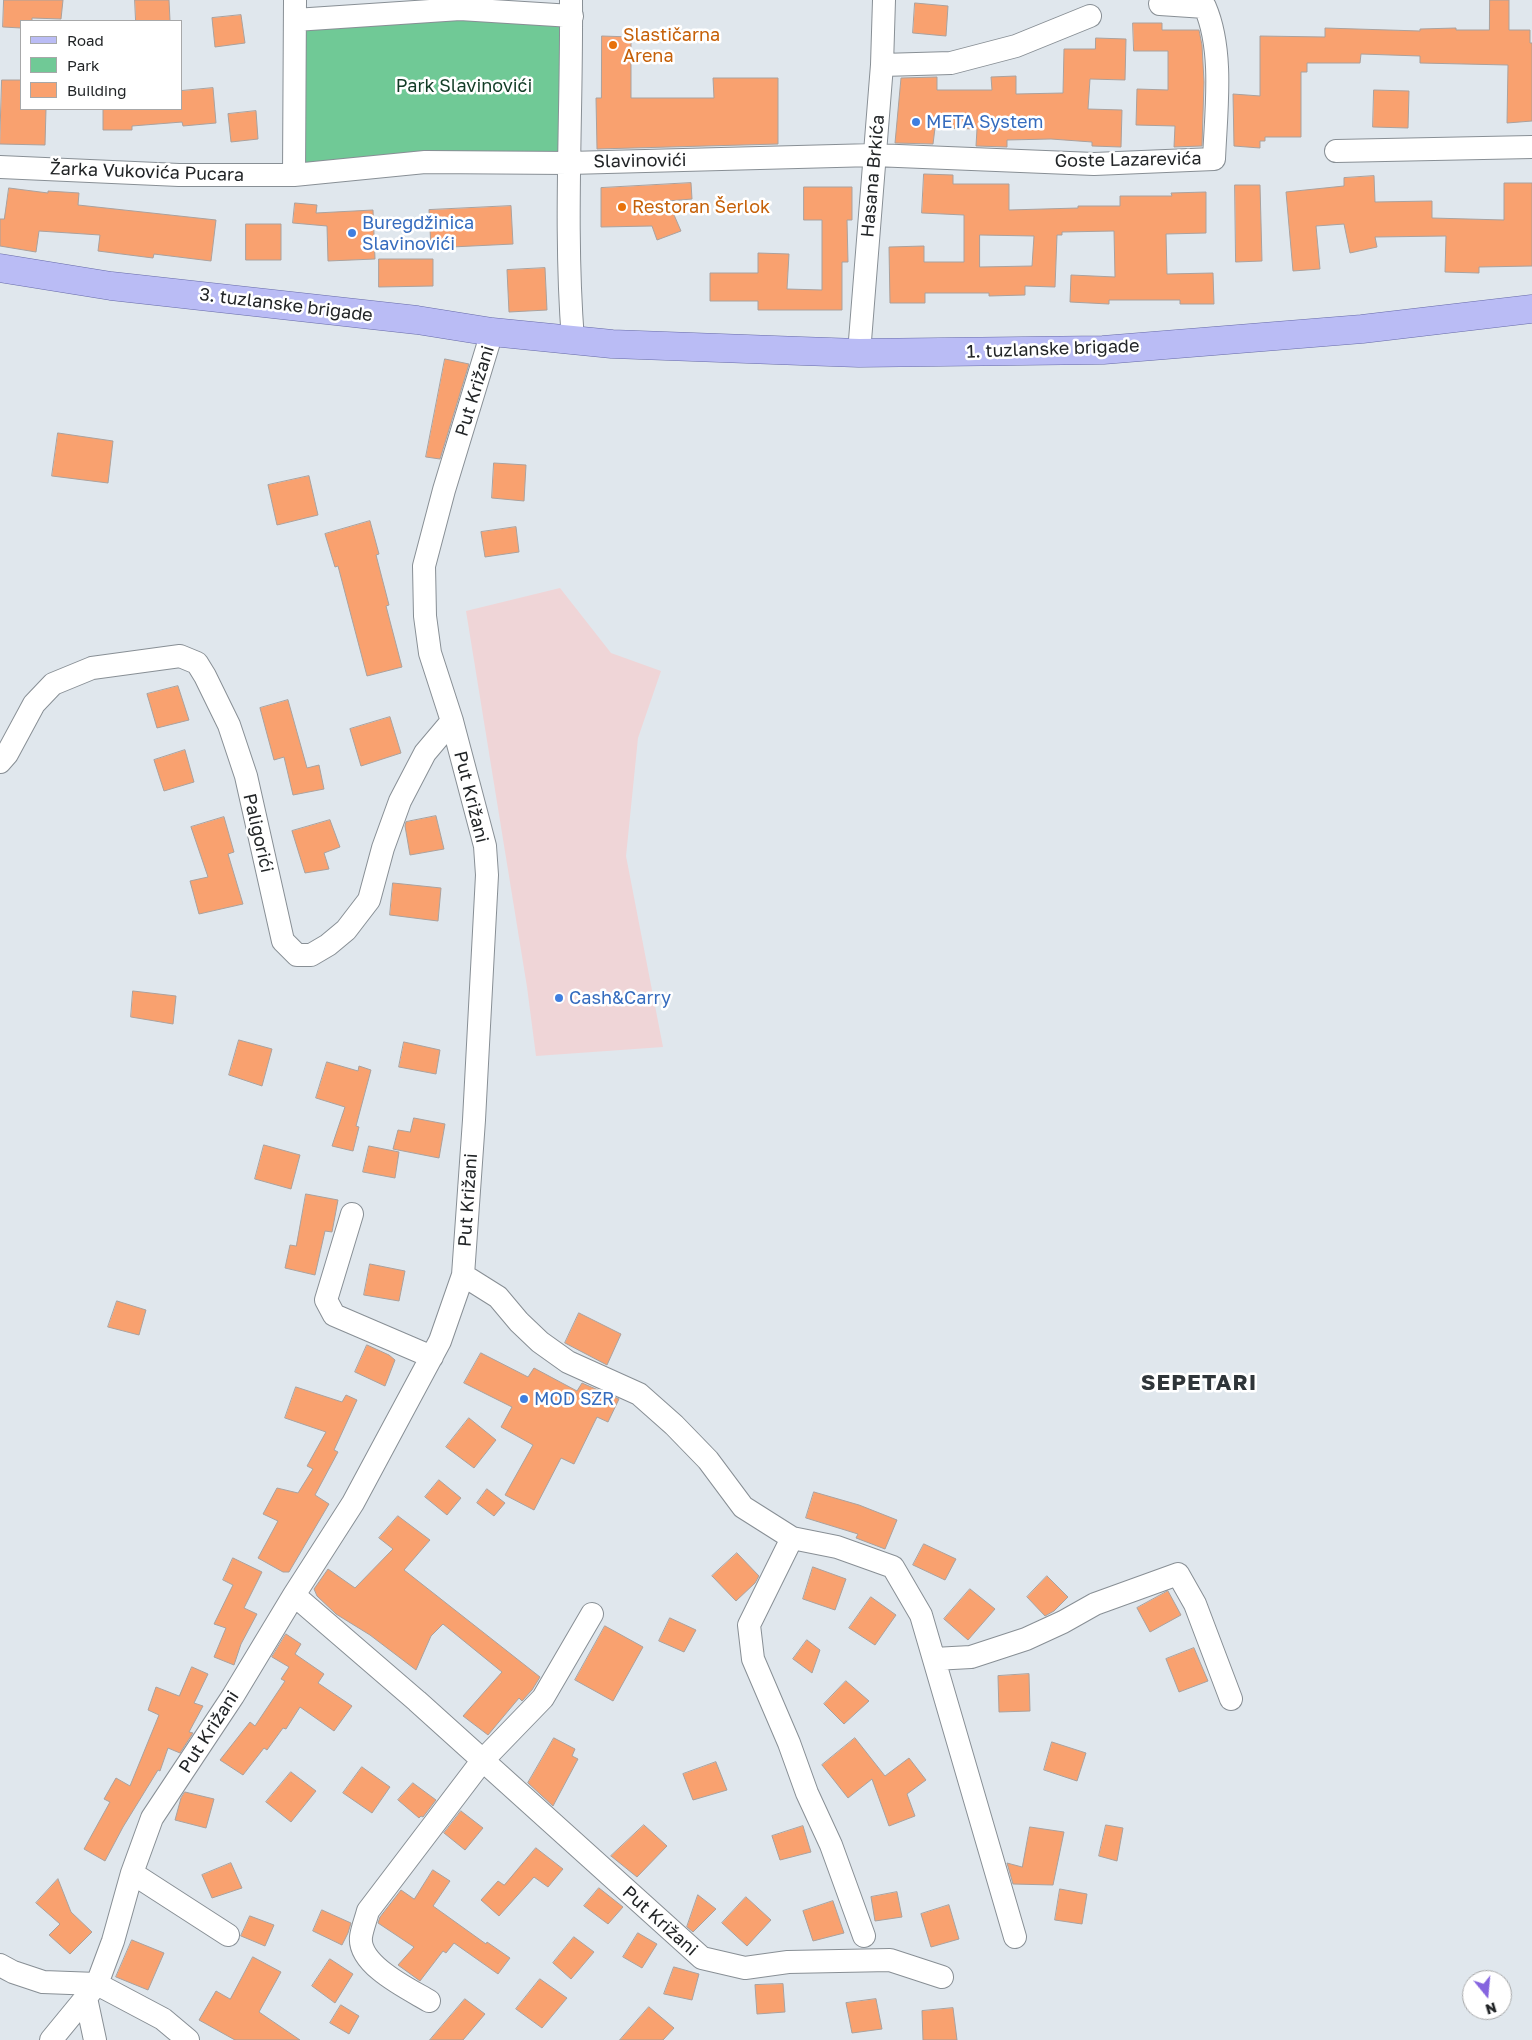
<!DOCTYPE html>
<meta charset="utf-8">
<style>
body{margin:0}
#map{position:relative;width:1532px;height:2040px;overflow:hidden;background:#e0e7ed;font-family:"Golos Text",sans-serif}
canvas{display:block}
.legend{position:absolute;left:20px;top:20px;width:162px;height:90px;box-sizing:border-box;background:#fff;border:1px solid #a7a8a9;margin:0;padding:6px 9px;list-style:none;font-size:15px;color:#222527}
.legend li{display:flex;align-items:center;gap:10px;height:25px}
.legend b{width:25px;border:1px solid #a7a8a9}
.north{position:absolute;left:1462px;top:1970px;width:50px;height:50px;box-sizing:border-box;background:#fff;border:1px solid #a7a8a9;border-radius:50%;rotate:163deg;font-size:14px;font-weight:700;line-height:20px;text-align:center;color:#222527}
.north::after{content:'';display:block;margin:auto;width:18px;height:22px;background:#8564df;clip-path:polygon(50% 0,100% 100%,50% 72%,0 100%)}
</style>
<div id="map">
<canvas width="1532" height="2040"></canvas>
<ul class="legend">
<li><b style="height:6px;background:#babcf5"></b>Road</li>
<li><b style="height:14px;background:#70c996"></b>Park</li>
<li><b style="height:14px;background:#f9a16f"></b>Building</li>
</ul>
<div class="north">N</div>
</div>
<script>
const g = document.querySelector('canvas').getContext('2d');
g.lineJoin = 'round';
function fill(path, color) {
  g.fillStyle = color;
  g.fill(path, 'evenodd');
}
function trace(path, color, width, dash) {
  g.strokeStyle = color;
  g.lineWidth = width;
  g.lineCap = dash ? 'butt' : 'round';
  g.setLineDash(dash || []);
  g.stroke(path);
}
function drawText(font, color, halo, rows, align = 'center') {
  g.font = font + ' "Golos Text",sans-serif';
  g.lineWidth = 5;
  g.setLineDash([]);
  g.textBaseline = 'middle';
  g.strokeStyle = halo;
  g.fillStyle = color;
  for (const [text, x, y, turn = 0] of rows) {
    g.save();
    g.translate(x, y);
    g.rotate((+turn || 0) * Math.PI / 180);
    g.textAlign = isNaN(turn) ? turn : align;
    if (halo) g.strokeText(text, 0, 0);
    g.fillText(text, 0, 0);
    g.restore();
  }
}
const industrial = new Path2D(`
 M560,588L611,653L661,671L638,738L626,856L663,1047L536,1056L527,987L466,611Z`);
const green = new Path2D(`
 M572,16L569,163L294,175L295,20Z`);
const building = new Path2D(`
 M4,0H63L61,19L32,18V21H21V28L3,27Z
 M135,0H169L170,21H136Z
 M1490,0H1509V30H1530V43H1532V121L1507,123L1508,65L1420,63V56L1361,54L1360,63H1307V72H1301V137H1265V141H1260V148L1234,146L1233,94L1260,96V36L1325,37V28L1420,31V29L1456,28V30H1489Z
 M915,3L948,6L946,36L913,33Z
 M241,15L245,43L215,47L212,18Z
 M1133,23H1162V30H1199L1202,45L1204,82L1202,146L1174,147L1175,126L1136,125L1137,89L1168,90V51H1134Z
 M602,36L631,37V98H714L713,78H778V144L597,149L596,98H601Z
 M1096,38L1126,39L1125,80L1090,79L1088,109L1122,110L1121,147L1092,146V142L1051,139L1007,140V147L976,146L977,129L935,128L933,144L895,143L901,78L937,77V90H992L991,77L1016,76V94L1063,93L1064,49H1095Z
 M2,80H21V109H46L45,145L0,144Z
 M213,88L216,123L183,126L182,122L132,126V130H103V109H181V91Z
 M1374,90L1409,91L1408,128L1373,127Z
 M256,111L258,139L231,142L228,114Z
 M924,174L953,175V184H1009V210L1078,208V206H1120V196H1172L1171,193L1206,192V233L1166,234L1167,274L1213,273L1214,304H1180V300H1109V304L1070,302L1071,275L1115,277L1114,231L1062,232V235H1057L1055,287L1025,286V295L989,296V293H925V303H890L889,247L924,246V262H964V215L922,213ZM980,235L1034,236L1032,266L980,267Z
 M1374,176L1375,202L1432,201V218L1504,220V183H1532V266L1479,267V273L1445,272L1446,236L1375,237L1377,247L1350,253L1344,224L1316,226L1320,269L1293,271L1286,192L1344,186V178Z
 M691,183L692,199L668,201L681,231L657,240L652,226L601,227V188Z
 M1235,185H1260L1262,261L1236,262Z
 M804,187H852V220H847L848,262H842V310H758V301H710V273H758V253L789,254L787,289L822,290V220H804Z
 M9,188L48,193V191L79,193L78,205L216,220L211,261L154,254L153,258L98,251L100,235L39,231L36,252L0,246V219H4Z
 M295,203L317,205L316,213L373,210L375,259L328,261L327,226L293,223Z
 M511,206L513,244L431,248L429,210Z
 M246,224H281V260H246Z
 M379,259H433V286L379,287Z
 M545,268L547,310L509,312L507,270Z
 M445,359L469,364L440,459L426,457Z
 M58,433L113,441L108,483L52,476Z
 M494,463L526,465L524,501L492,498Z
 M309,476L318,515L277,525L268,485Z
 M370,521L379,554L376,555L389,605L386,606L402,667L367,676L338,566L335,567L325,534Z
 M516,527L519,552L485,557L481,532Z
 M178,686L189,720L157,728L147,694Z
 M288,700L307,768L319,765L324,789L293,795L284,757L274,760L260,708Z
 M390,717L401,753L361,766L350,729Z
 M185,750L194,782L164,791L154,760Z
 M436,816L444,849L410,855L405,826L406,822Z
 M224,817L234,852L228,854L243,904L199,914L190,881L208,877L191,827Z
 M330,820L340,847L324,853L329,869L305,873L292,831Z
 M393,883L441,888L438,921L390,915Z
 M133,991L176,996L173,1024L131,1017Z
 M239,1040L272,1049L262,1086L229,1075Z
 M404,1042L440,1050L436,1074L399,1067Z
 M327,1062L358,1071L359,1066L371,1070L356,1126L359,1127L353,1151L332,1146L345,1107L316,1098Z
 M414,1118L445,1124L439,1158L393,1149L398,1130L410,1132Z
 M264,1145L300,1155L291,1189L255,1179Z
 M369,1146L399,1152L395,1178L363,1172Z
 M306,1194L338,1200L332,1232L325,1231L315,1275L285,1268L290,1245L296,1246Z
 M370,1264L405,1271L399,1301L364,1295Z
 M117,1301L146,1310L139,1335L108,1327Z
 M579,1313L621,1334L607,1365L565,1343Z
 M367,1345L389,1355L395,1360L385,1386L355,1372Z
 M481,1353L528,1377L534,1368L577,1391L582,1383L619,1399L608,1422L597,1417L574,1464L561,1458L534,1510L505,1495L533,1445L501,1427L512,1407L464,1383Z
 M296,1387L342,1402L346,1395L357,1400L334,1450L338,1452L315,1495L329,1504L289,1572H283L258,1558L278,1521L263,1514L277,1488L298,1493L313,1469L307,1466L326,1432L285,1418Z
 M469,1418L496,1440L474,1468L446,1447Z
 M439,1480L461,1498L447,1515L425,1497Z
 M487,1489L505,1503L494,1516L477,1503Z
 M814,1492L859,1505L897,1520L885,1549L856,1538L858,1534L806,1518Z
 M398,1516L430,1540L404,1570L540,1677L532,1690L522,1701L519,1698L488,1735L463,1716L502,1672L443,1624L431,1636L416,1670L370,1635L336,1614L317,1596L314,1589L328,1569L355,1588L393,1549L379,1538Z
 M924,1544L956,1559L945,1580L913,1565Z
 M737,1553L759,1576L755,1583L736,1601L712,1576Z
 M233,1558L262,1572L244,1608L257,1614L241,1644L234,1665L214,1657L226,1628L214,1624L233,1585L223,1580Z
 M813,1567L846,1579L835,1610L803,1599Z
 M1047,1576L1068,1597L1054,1611L1045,1616L1027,1597Z
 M970,1589L995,1609L968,1640L944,1619Z
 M1168,1591L1181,1615L1150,1632L1137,1608Z
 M871,1597L896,1615L875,1645L849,1628Z
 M670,1618L696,1630L684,1652L659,1641Z
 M605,1626L643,1647L613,1701L575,1680Z
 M286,1634L301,1644L295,1654L324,1674L318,1683L352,1706L334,1731L300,1707L286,1729L283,1728L267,1750L264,1748L243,1775L220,1760L250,1722L255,1726L285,1681L281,1679L289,1667L272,1657Z
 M807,1640L820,1650L812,1673L793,1659Z
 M1194,1648L1208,1681L1179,1692L1166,1659Z
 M192,1667L208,1674L194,1703L203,1706L189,1732L193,1733L180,1753L168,1748L160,1771L158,1770L123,1827L105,1861L84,1849L110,1802L104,1799L116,1778L130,1786L159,1715L148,1710L156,1687L179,1696Z
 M1029,1674L1030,1711L999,1712L998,1676Z
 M846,1681L869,1701L844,1724L824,1704Z
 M554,1738L575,1749L572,1756L578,1759L553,1806L528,1783Z
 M855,1738L885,1776L909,1758L926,1780L907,1794L915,1816L889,1826L872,1779L848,1798L822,1765Z
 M1052,1742L1086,1753L1077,1781L1044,1770Z
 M716,1762L727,1790L693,1800L683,1774Z
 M362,1767L390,1787L372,1813L343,1793Z
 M291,1772L316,1791L291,1822L266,1802Z
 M413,1783L436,1800L423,1817L421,1816L419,1818L398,1800Z
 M185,1792L214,1799L206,1828L175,1820L181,1798Z
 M461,1811L483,1828L465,1850L444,1833Z
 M644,1825L667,1846L637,1877L611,1856Z
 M1106,1825L1123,1828L1117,1861L1099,1856Z
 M803,1826L811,1852L780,1860L772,1836Z
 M1030,1827L1064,1832L1053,1885L1013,1884L1007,1863L1022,1867Z
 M536,1848L563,1869L548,1887L534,1877L499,1916L481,1900L498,1881L504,1885Z
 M231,1863L242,1888L212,1898L202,1875Z
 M433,1870L450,1881L433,1906L486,1944L487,1942L510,1958L498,1974L454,1943L446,1953L443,1951L420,1981L398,1965L414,1947L378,1923L380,1917L401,1890L414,1899Z
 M58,1879L71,1912L92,1932L70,1954L49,1935L60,1924L36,1903Z
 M599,1888L623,1907L608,1924L584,1906Z
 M1060,1889L1087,1894L1082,1924L1055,1920Z
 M897,1892L902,1917L875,1921L871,1897Z
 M698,1895L716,1909L693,1932L687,1927Z
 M746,1897L771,1920L747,1946L722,1923Z
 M833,1901L844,1933L813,1941L803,1911Z
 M949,1905L959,1939L931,1947L921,1914Z
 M322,1910L351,1923L348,1933L342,1945L313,1931Z
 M250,1916L274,1925L265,1946L241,1936Z
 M638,1933L657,1944L642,1968L623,1957Z
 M574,1937L594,1952L571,1979L553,1963Z
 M132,1940L164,1953L148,1990L116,1977Z
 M253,1957L281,1972L259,2012L300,2040H235L199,2020L216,1991L230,1999Z
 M330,1959L353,1974L335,2003L312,1986Z
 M674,1967L699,1974L692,2000L664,1994Z
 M540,1979L567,1998L542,2028L516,2009Z
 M783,1984L785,2012L757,2014L755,1985Z
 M465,1999L485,2014L463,2040H430Z
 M876,1999L882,2029L852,2033L846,2003Z
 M341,2005L359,2016L349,2034L330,2023Z
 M649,2007L674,2028L663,2040H620Z
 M953,2008L957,2040H923L922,2011Z`);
const street = new Path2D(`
 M571,0C572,113 564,227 573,340
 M295,20L460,9L572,16
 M882,65L951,63L1016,46L1090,16
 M1336,151L1532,147
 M0,167L179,175H294L425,162L569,163L874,155L1094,164L1214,159C1216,111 1224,51 1205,7L1160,4
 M294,175L295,0
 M859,353L882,65L884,0
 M0,762L7,754L34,704L53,684L92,668L180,656L197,663L205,676L229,725L246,776L283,941L297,955H311L328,945L346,930L369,900L383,848L400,801L425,753L452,721
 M352,1214L326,1300L334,1315L432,1357
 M463,1275L498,1297L519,1322L540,1342L568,1362L639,1394L674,1425L708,1460L743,1507L792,1538L837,1547L893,1567L921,1615L1015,1937
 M792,1538L749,1625L753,1659L789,1743L807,1793L831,1845L864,1936
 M294,1595L417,1701L702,1958L745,1968L788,1962L890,1960L942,1977
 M934,1659L971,1657L1026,1639L1063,1622L1095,1604L1178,1574L1195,1604L1231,1699
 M132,1873L228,1935
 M0,1965L13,1972L43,1982L97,1984L163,2019L188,2040
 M86,1998L95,2040
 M429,2001C409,1989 358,1965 361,1937C362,1929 366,1919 368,1911L482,1761L543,1698L592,1614
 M51,2040L97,1984L113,1941L132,1873L152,1818L233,1696L294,1595L353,1503L440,1341L463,1275L474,1120L487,875L485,846L452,721L430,653L425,616L424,566L444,490L492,332`);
const primary = new Path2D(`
 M0,268L111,286L417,320L492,332L612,344L801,351L859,353L1103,350L1362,329L1532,309`);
const markers = [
 [613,45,5,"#e8710a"],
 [916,122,5,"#3f7fe0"],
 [622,207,5,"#e8710a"],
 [352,233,5,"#3f7fe0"],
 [559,998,5,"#3f7fe0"],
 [524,1399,5,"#3f7fe0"]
];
const foodNames = [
 ["Slastičarna",623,35],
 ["Arena",623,56],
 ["Restoran Šerlok",632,207]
];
const parkNames = [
 ["Park Slavinovići",464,86]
];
const shopNames = [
 ["META System",926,122],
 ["Buregdžinica",362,223],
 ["Slavinovići",362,244],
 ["Cash&Carry",569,998],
 ["MOD SZR",534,1399]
];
const streetNames = [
 ["Goste Lazarevića",1128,160,-1],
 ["Slavinovići",640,161,-1],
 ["Žarka Vukovića Pucara",147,172,2],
 ["Hasana Brkića",873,176,-85],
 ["3. tuzlanske brigade",286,305,7],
 ["1. tuzlanske brigade",1053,349,-2],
 ["Put Križani",475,391,-73],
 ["Put Križani",471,797,76],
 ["Paligorići",258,833,77],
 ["Put Križani",468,1200,-86],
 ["Put Križani",209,1732,-57],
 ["Put Križani",660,1921,42]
];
const districtNames = [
 ["SEPETARI",1199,1383]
];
fill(industrial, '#efd5d7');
fill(green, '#70c996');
fill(building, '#f9a16f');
trace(building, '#aaa19d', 1);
trace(street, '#888f95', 24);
trace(primary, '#676ba8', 29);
trace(street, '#fff', 22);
trace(primary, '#babcf5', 28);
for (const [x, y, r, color] of markers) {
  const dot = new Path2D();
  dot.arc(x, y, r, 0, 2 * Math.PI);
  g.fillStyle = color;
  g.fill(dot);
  trace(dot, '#fff', 2);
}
drawText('18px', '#c56008', '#fff', foodNames, 'left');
drawText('18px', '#123c26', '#fff', parkNames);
drawText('18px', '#366cbe', '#fff', shopNames, 'left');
drawText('18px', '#222527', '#fff', streetNames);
g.letterSpacing = '1px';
drawText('bold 22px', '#2f3539', '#fff', districtNames);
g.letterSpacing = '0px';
</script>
